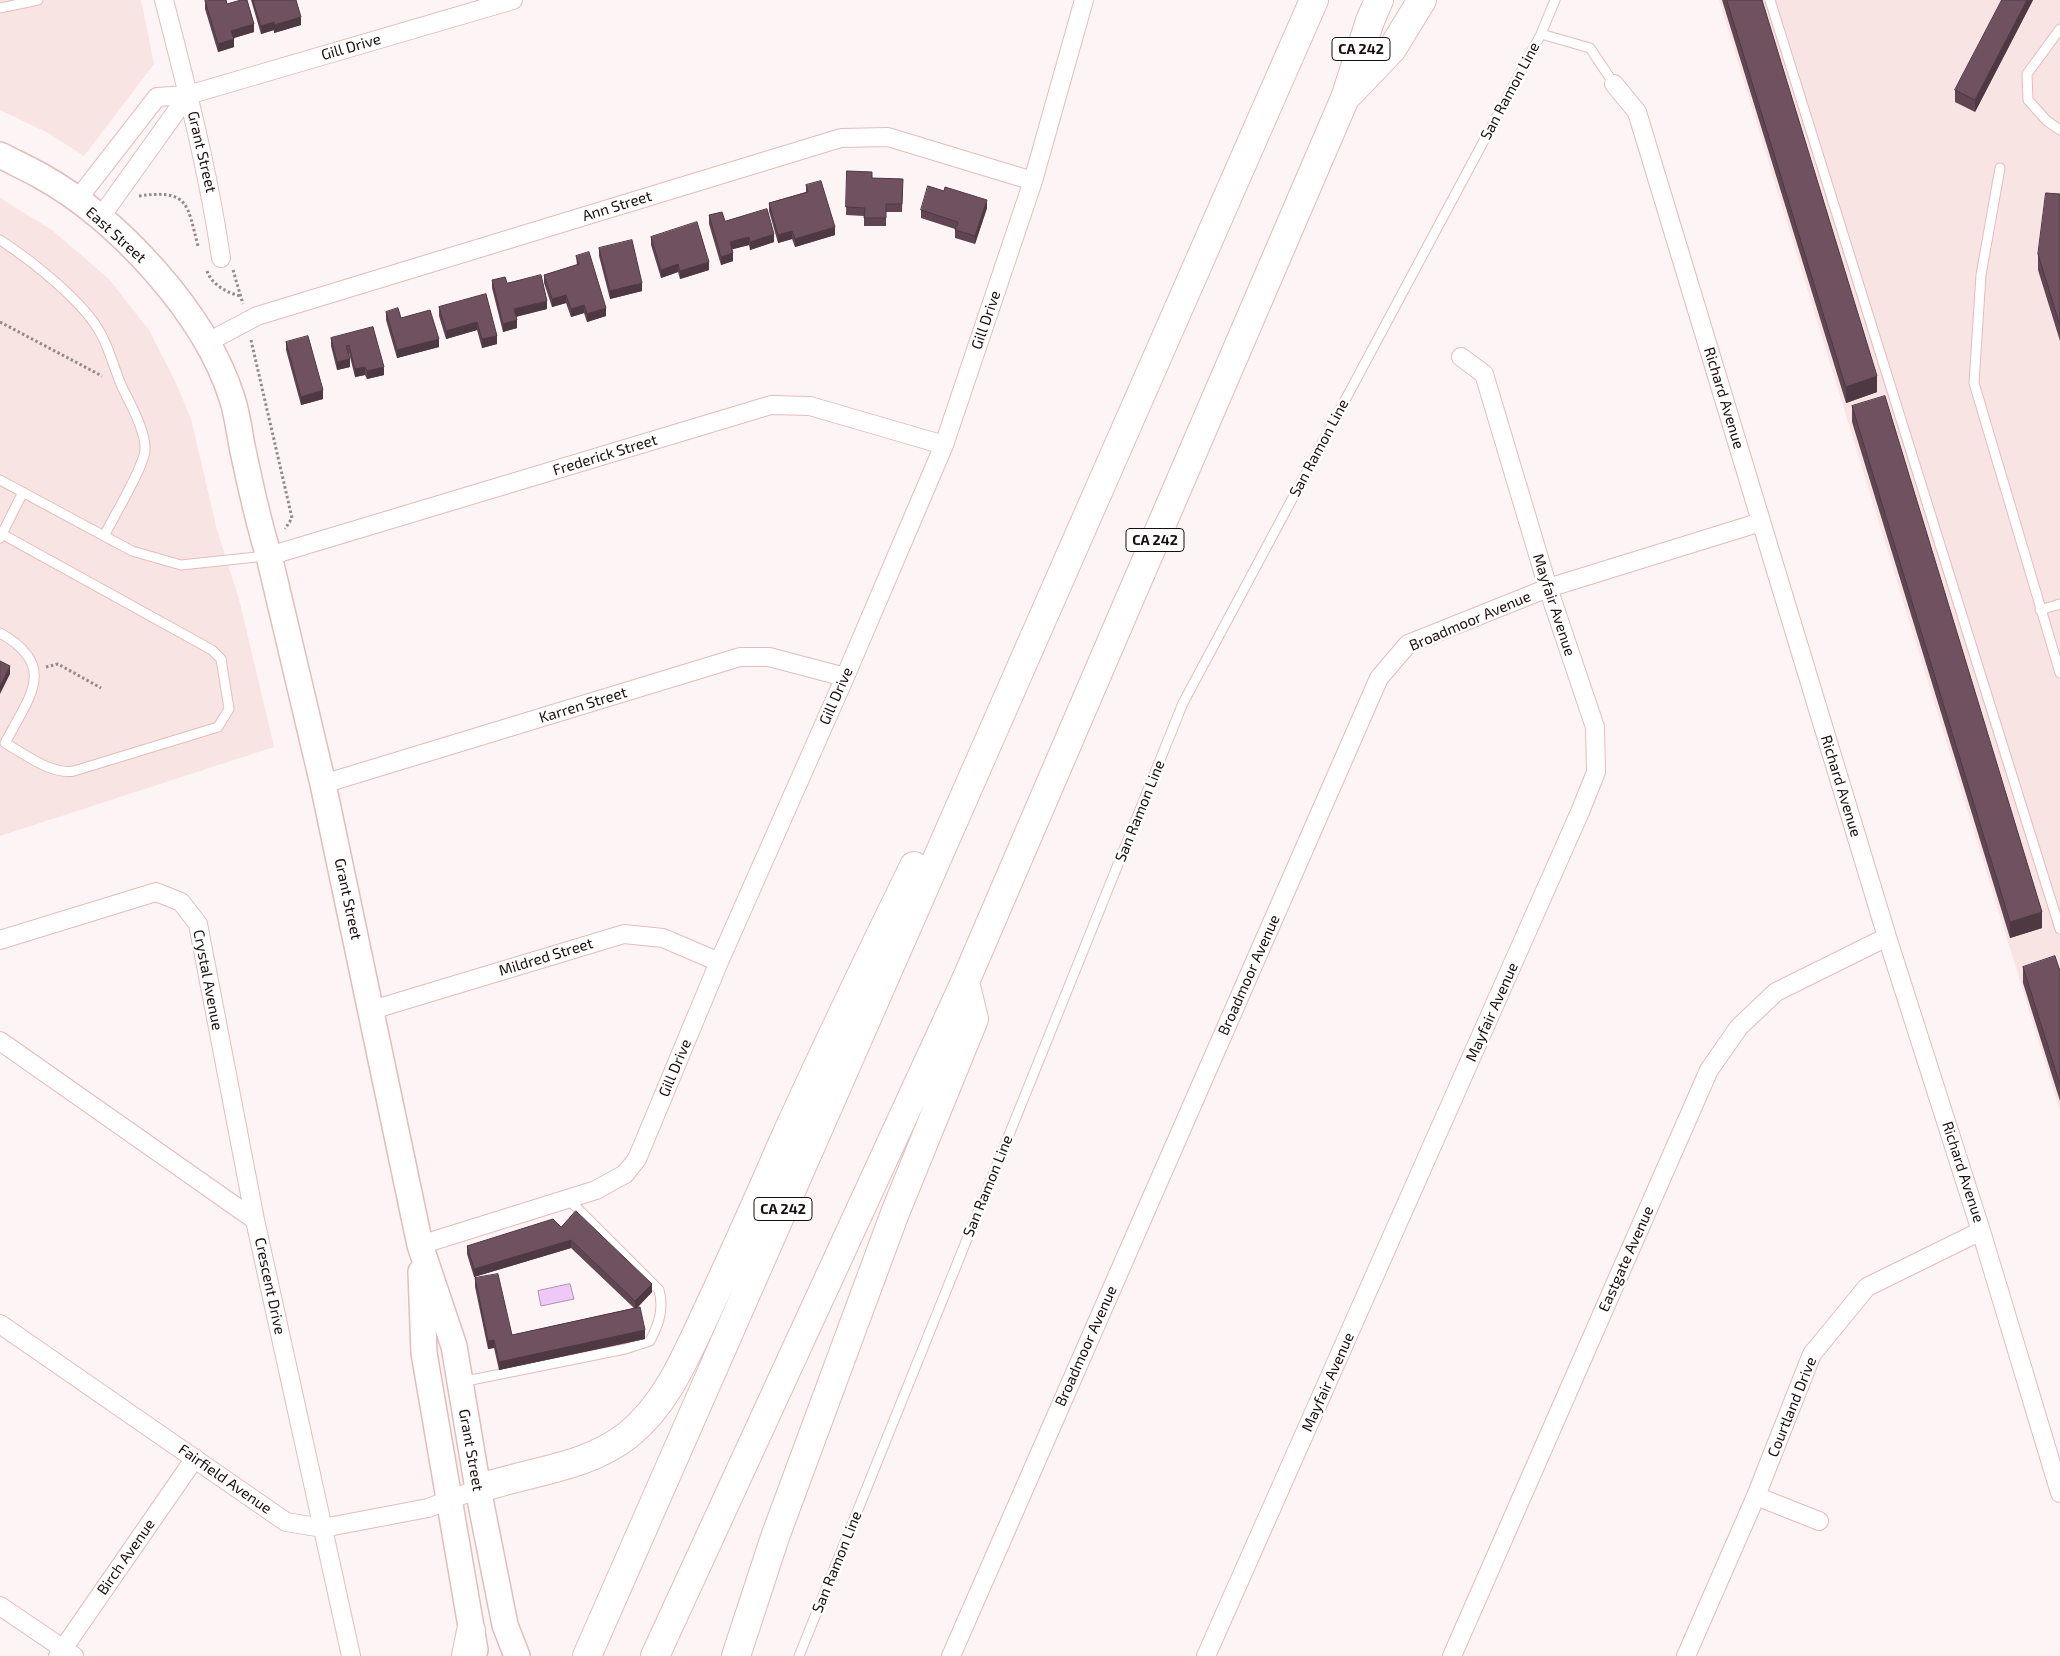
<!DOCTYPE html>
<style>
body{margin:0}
canvas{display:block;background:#fdf5f5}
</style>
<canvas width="2060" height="1656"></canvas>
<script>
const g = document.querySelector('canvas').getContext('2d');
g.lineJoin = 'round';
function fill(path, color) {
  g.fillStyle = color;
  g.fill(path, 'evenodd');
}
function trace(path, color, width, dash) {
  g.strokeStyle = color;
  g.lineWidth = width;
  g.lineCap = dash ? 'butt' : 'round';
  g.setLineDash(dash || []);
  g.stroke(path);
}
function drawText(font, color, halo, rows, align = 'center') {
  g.font = font + ' "Exo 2",sans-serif';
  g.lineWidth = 5;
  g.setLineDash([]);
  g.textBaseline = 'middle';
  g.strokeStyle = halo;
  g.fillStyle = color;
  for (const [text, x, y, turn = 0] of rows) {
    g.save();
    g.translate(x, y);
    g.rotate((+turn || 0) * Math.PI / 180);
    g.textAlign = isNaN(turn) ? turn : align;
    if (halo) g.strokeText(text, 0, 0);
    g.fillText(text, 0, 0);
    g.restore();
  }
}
const built = new Path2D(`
 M0,0H141L154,64L84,156L48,133L0,110Z
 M1719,0H2060V1111L1841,399Z
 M0,198L52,230L109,279L149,330L177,385L191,419L217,530L239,599L274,747L0,836Z`);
const water = new Path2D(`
 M570,1284L574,1299L541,1306L538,1291Z`);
const path = new Path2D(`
 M139,196C189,189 187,204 198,246
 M233,270L243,304
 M207,271C212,285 226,292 240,296
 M0,322L102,376
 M251,340L292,518L285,529
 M46,667L58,664L101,688`);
const lane = new Path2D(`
 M1770,0L2060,929
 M0,8L38,0
 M2060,29L2027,74L2028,100L2047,121L2060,130
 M1541,34L1590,48L1614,84
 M2000,168L1981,275L1974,383L2060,673
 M0,240C31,260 86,303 102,336C111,353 115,372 123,389C131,405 146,432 145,450C144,467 113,518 104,536
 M0,480L132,551L181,565L266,556
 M0,538L23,492
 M2040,610L2060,604
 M0,633C59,666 29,697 5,743C25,754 51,775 74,771L218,727L229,709L221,659L212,650L2,534
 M461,1382L625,1349L650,1341C659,1324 664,1309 659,1290L569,1200
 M799,1656L1183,703L1541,34L1555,0`);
const street = new Path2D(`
 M164,0C186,85 208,170 221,258
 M1614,84L1637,112L1887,937L1981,1231L2060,1493
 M77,200L157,97L188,95L513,0
 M100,218L188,95
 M208,342L257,316L841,138L888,137L1033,181
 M269,556L771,405L810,406L944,445
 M323,784L740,657H769L845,677
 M0,940L156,892L181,902L198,924L255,1220
 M372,1010L624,934L663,938L719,962
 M0,1041L255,1220L351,1656
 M420,1245L596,1190L625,1174L637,1159L719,962L845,677L944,445L1033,181L1084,0
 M0,1324L286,1522L323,1528L428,1508L478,1489
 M1756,1496L1819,1521
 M0,1606L74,1656
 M58,1656L195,1458
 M951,1656L1379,678L1408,644L1548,588L1761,522
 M1206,1656L1580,812L1596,772L1595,727L1548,588L1484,374L1461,357
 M1452,1656L1709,1070L1739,1027L1776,992L1887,937
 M1686,1656L1756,1496L1812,1354L1867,1287L1981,1231`);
const secondary = new Path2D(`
 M0,155C13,162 27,168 41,176C118,219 205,313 232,398C237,413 239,430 242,446C250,483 257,519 269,556L323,784L420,1245L454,1346L478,1489L505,1625L517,1656
 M421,1272L424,1353L475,1650`);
const highway = new Path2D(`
 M1350,93L1392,49L1422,0
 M478,1489C528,1471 585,1469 628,1435C668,1403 687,1353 709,1307C734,1253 759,1198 783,1142C825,1049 869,958 914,866
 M466,1656L471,1631
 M587,1656L1314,0
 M655,1656L965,982L1345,98L1370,21L1379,0
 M736,1656L775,1537L895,1213L974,1019L965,982`);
const wall = new Path2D(`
 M251,0H296L301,25L274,33V30L261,34Z
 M1722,0H1762L1877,392L1846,403Z
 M2002,0H2033L1975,112L1955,102V90Z
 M205,1L227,4L254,32L233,38L234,47L218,52L205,9Z
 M847,171L872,178L903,179L902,212H886V226H864V216L846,215Z
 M806,185L835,235L795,247L792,239L778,243L769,211V203L806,192Z
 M2060,194V341L2038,270V254Z
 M987,208L975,244L955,238V229L921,218V210Z
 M709,215L725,221L774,242L750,250L749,245L732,249L733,261L721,265L709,224Z
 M651,237L709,270L680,279L678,272L661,278L651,245Z
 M599,248L642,291L610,299L599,256Z
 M576,256L606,316L587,322L584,313L571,317L566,303L552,307L544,283V275L577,265Z
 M492,280L547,309L516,317L517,328L503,332L492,288Z
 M486,294L497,344L482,348L477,330L446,339L439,316V307Z
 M386,312L401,318L439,347L397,358L386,320Z
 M373,327L384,375L367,379L365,375L355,377L349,353L350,367L337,370L331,346V338Z
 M286,342L323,399L301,405L286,350Z
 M1852,406L2042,928L2010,938L1852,422Z
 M2023,967L2060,971V1101L2023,983Z
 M561,1227L652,1292L637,1308L645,1339L499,1370L494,1348L488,1349L475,1287V1278L512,1335L634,1308L571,1248L474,1277L467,1254V1246Z`);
const shadedWall = new Path2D(`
 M2027,0H2033L1975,112V100Z
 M301,17V25L274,33V25Z
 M274,22V30L261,34V26Z
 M254,24V32L231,39V31Z
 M234,39V47L218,52V44Z
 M987,200V208L975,244V236Z
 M835,227V235L795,247V239Z
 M792,231V239L778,243V235Z
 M774,234V242L750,250V242Z
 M749,237V245L730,250V242Z
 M733,253V261L721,265V257Z
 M709,262V270L680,279V271Z
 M678,264V272L661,278V270Z
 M642,283V291L610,299V291Z
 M566,295V303L552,307V299Z
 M547,301V309L514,317V309Z
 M584,305V313L571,317V309Z
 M606,308V316L587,322V314Z
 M517,320V328L503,332V324Z
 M477,322V330L446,339V331Z
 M497,336V344L482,348V339Z
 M439,339V347L397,358V350Z
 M350,359V367L337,370V362Z
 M365,367V375L355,377V369Z
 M384,367V375L367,379V371Z
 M1877,376V392L1846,403V387Z
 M323,390V399L301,405V397Z
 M10,666V674L0,694V686Z
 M2042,912V928L2010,938V922Z
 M571,1240V1248L474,1277V1269Z
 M652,1284V1292L635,1310V1301Z
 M645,1330V1339L499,1370V1362Z
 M494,1340V1348L488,1349V1341Z`);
const building = new Path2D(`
 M208,0H226L227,4L241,0H247L254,24L231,31L234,39L218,44L205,1Z
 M253,0H296L301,17L274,25V22L261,26Z
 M1727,0H1762L1877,376L1846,387Z
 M2002,0H2027L1975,100L1955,90Z
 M847,171L872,172V178L903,179L902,204H886V218H864L865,208L846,207Z
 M821,181L835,227L795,239L792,231L778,235L769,203L808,192L806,185Z
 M928,186L944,191L945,187L987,200L975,236L955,230L958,222L921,210Z
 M2046,193L2060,194V326L2038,254Z
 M767,209L774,234L750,242L749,237L730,242L733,253L721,257L709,215L722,212L725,221Z
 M697,222L709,262L680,271L678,264L661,270L651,237Z
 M632,240L642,283L610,291L599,248Z
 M589,252L606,308L587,314L584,305L571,309L566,295L552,299L544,275L579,264L576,256Z
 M541,275L547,301L514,309L517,320L503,324L492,280L505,277L507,283Z
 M486,294L497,336L482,339L477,322L446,331L439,307Z
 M398,308L401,318L430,310L439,339L397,350L386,312Z
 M373,327L384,367L367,371L365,367L355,369L349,345L346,346L350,359L337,362L331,338Z
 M308,336L323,390L301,397L286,342Z
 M1885,396L2042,912L2010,922L1852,406Z
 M0,661L10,666L0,686Z
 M2055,956L2060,971V1085L2023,967Z
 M576,1211L652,1284L635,1301L571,1240L474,1269L467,1246L553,1219L561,1227Z
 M498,1274L512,1335L640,1307L645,1330L499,1362L494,1340L488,1341L475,1278Z`);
const shields = [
 [1361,49,58],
 [1155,540,58],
 [783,1209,58]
];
const shieldNames = [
 ["CA 242",1361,49],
 ["CA 242",1155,540],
 ["CA 242",783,1209]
];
const streetNames = [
 ["Gill Drive",351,47,-16],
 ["San Ramon Line",1510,91,-62],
 ["Grant Street",202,152,77],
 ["Ann Street",617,206,-17],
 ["East Street",116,235,42],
 ["Gill Drive",986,320,-71],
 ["Richard Avenue",1724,398,73],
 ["San Ramon Line",1319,448,-62],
 ["Frederick Street",605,455,-17],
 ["Mayfair Avenue",1554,605,72],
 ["Broadmoor Avenue",1470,621,-23],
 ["Gill Drive",836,696,-66],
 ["Karren Street",583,705,-17],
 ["Richard Avenue",1841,786,73],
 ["San Ramon Line",1140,811,-68],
 ["Grant Street",348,899,78],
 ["Mildred Street",546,957,-17],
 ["Broadmoor Avenue",1249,975,-66],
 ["Crystal Avenue",208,980,79],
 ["Mayfair Avenue",1492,1012,-66],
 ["Gill Drive",675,1068,-67],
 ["Richard Avenue",1963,1172,72],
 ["San Ramon Line",988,1186,-68],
 ["Eastgate Avenue",1626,1259,-66],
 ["Crescent Drive",270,1286,78],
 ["Broadmoor Avenue",1086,1346,-66],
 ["Mayfair Avenue",1328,1382,-66],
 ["Courtland Drive",1792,1407,-68],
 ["Grant Street",471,1450,80],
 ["Fairfield Avenue",225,1479,35],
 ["Birch Avenue",126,1557,-55],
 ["San Ramon Line",837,1562,-68]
];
fill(built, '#f9e4e4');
fill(water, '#eec8f7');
trace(water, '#ae90b1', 1);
trace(lane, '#e5bcbc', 11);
trace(street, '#e5bcbc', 20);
trace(secondary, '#e5bcbc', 28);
trace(highway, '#e5bcbc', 30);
trace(path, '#958a8a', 3, [2.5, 2.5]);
trace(lane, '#fff', 9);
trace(street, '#fff', 18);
trace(secondary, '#fff', 25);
trace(highway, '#fff', 28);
fill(wall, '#604653');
fill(shadedWall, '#4e3943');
fill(building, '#705160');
trace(building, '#4e3943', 1);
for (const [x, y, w] of shields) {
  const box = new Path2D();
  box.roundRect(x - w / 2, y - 11.5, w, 23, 4);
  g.fillStyle = '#fff';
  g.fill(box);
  trace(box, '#1a0d0d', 1);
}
drawText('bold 14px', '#1a0d0d', null, shieldNames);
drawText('15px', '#1a0d0d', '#fff', streetNames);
</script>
